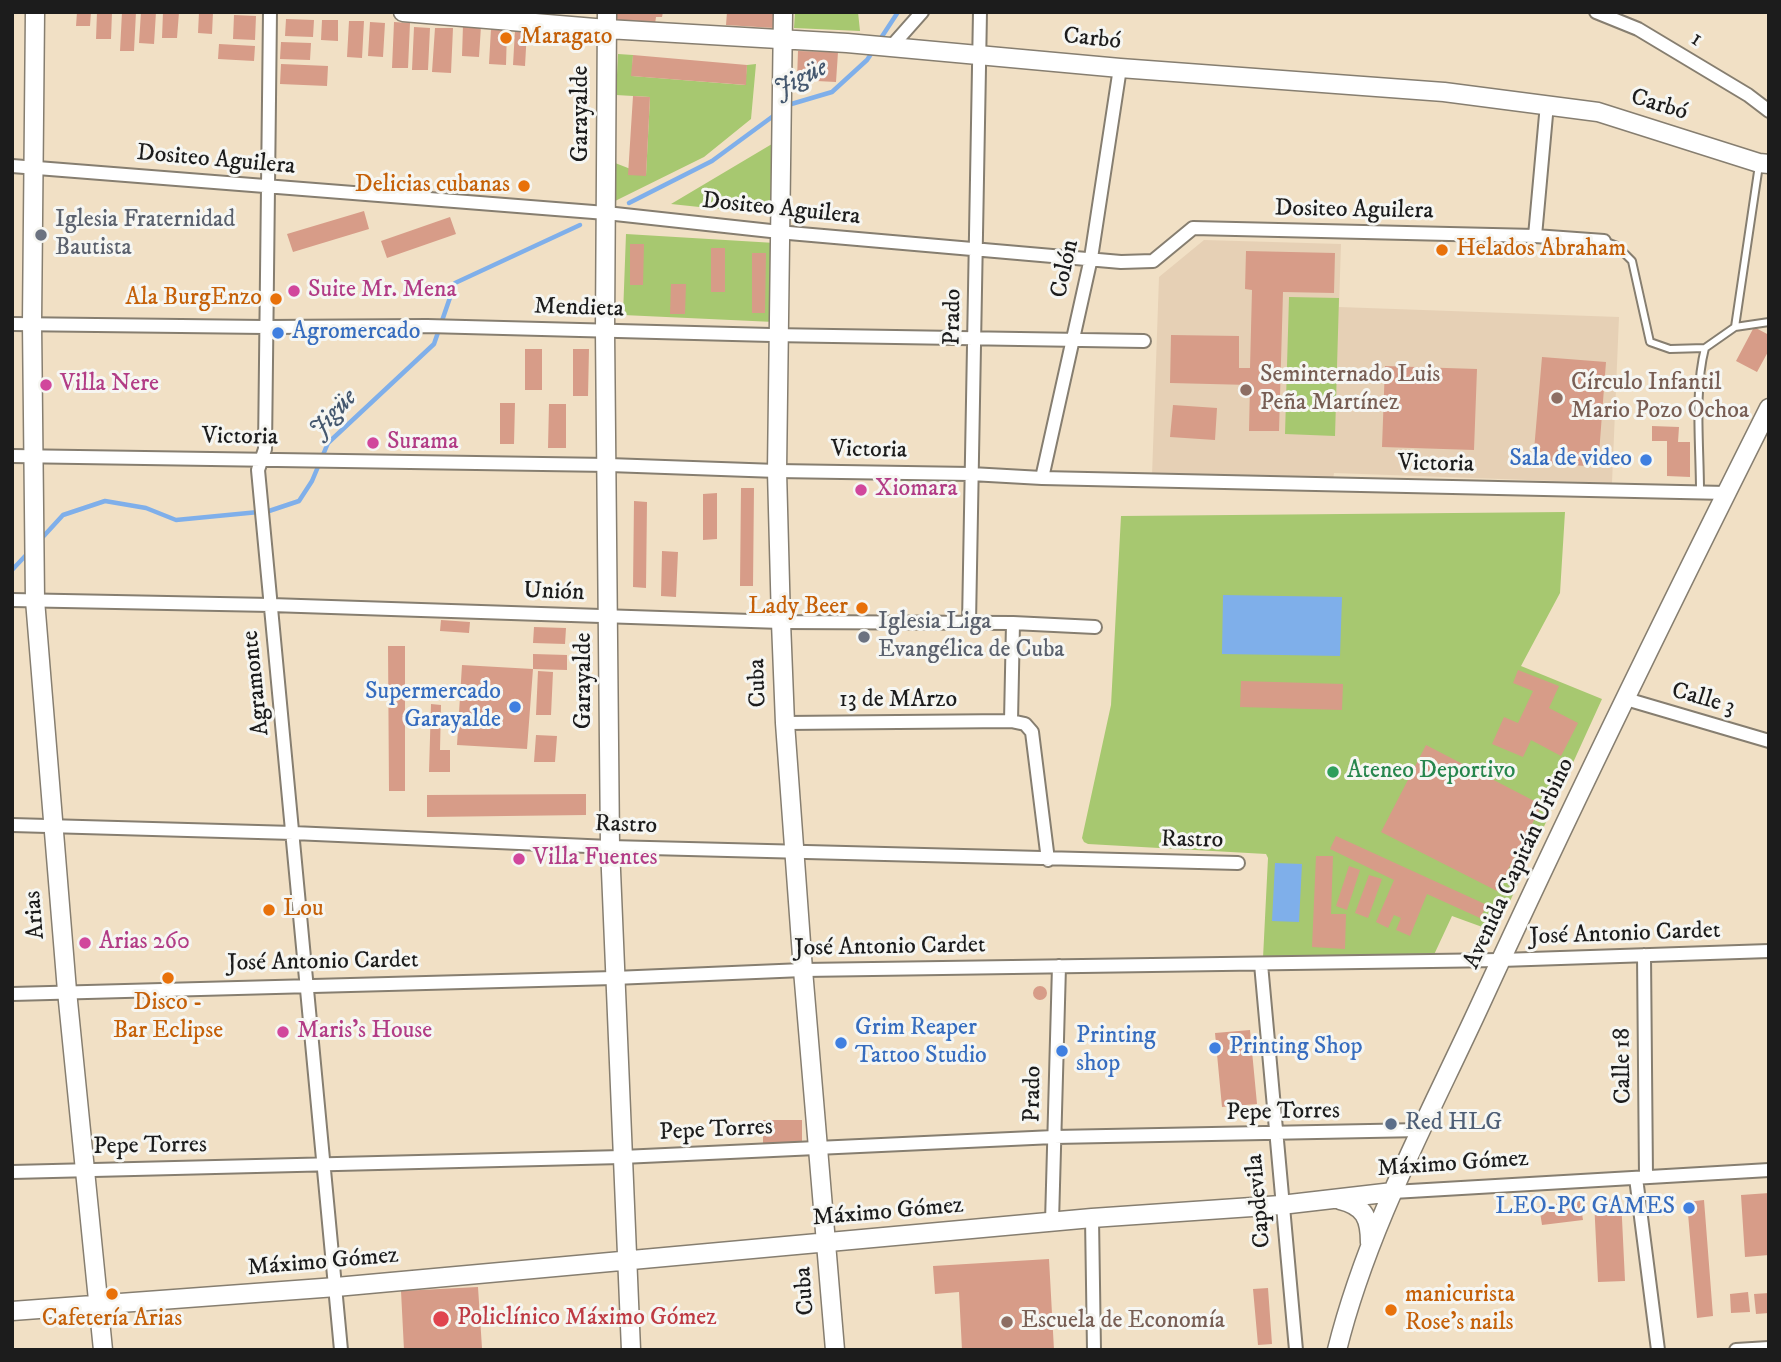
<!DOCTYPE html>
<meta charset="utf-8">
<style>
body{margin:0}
#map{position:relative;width:1781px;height:1362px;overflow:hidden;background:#f1e0c5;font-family:"IM FELL DW Pica",serif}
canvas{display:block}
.frame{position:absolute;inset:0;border:14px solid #1c1c1c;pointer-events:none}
</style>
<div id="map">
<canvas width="1781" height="1362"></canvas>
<div class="frame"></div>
</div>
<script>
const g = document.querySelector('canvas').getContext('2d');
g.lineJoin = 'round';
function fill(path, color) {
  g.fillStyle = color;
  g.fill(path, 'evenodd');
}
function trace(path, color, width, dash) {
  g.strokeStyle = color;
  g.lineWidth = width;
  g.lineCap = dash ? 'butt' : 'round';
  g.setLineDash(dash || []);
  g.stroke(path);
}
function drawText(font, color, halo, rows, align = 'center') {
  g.font = font + ' "IM FELL DW Pica",serif';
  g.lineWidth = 6;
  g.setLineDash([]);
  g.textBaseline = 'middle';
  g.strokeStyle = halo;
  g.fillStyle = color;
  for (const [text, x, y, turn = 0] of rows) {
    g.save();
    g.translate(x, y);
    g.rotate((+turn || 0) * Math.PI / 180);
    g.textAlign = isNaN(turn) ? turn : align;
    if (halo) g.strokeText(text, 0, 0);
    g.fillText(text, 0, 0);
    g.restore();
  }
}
const built = new Path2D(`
 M1204,240L1341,244L1339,307L1619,317L1612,483L1334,473L1333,481L1152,476L1159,277Z`);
const green = new Path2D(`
 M795,12H858L860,31L794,28Z
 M618,54L633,55L632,76L745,85L747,65L756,64L751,119L704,157L609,204L610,161L646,175L650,97L616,95Z
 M777,141L775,215L671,204Z
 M626,234L775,243L774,322L623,315Z
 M1289,297L1339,298L1335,436L1285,434Z
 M1565,512L1560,593L1521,666L1602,699L1496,932L1452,916L1432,959L1263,958L1268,858L1266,854L1088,844L1084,842L1082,838L1111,705L1121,516Z`);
const water = new Path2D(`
 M1223,595L1342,597L1340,656L1222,654Z
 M1275,863L1302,864L1299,922L1272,921Z`);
const stream = new Path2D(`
 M879,41L898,12
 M788,105L832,92L867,60L873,51
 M629,203L712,161L776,114
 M41,539L63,515L105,501L146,508L176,520L269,511L299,501L312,481L328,443L434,344L455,283L580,225
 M12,570L28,553`);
const building = new Path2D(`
 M77,12H91L90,26H76Z
 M97,12H112L111,39H96Z
 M122,12H136L134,51H120Z
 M141,12H156L154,44L139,43Z
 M163,12H179L177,38H162Z
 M199,12H213L212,34L198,33Z
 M612,12H663L662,17H656L655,24L611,22Z
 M727,12L775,14L774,28L726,25Z
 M234,15L256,16L255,40L233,39Z
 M286,19L314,20L313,37L285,36Z
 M322,20H338V41L321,40Z
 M349,21H364L362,58L347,57Z
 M370,22L385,23L383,57L368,56Z
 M394,22L410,23L408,68H392Z
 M463,25L481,26L479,57L462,56Z
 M414,27L430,28L428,70H412Z
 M435,28H453L451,73L432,72Z
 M491,29L507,30L506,65L489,64Z
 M515,30H527L525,66L513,65Z
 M281,42L311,43L310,60L280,59Z
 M219,44L255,46L254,61L218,59Z
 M798,51L838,52L836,82L797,80Z
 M633,55L747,65L746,85L631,76Z
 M281,64L328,66L327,86L280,84Z
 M633,96L650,97L646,176L628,175Z
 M364,211L369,229L293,252L287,234Z
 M450,217L456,234L387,258L381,241Z
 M630,244H644L643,285H630Z
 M711,248H725V292H711Z
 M1246,251L1335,253L1334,293L1283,292L1279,431H1249L1250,385L1170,383L1171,335L1239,336V368H1250L1252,290L1245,289Z
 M752,253H766L765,313H752Z
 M671,284H686L685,314H670Z
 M1754,327L1769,335V350L1757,372L1736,361Z
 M525,349H542V390H525Z
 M573,349H589L588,396H573Z
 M1542,357L1606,362L1598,467L1533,462Z
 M1385,366L1477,369L1474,450L1382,447Z
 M500,403H515L514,444H500Z
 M549,404H566V448H548Z
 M1173,405L1217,408L1215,440L1170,437Z
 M1652,426L1679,427L1678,442H1690V477L1667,476V441H1652Z
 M741,488H754L753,586H740Z
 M717,493V539L703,540V494Z
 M634,501L647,502L646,588L633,587Z
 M662,551L678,552L676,597L661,596Z
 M441,620L470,622L469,633L440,631Z
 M534,627L566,628L565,644L533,643Z
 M388,646H405V791H389Z
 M533,654L567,655V670L533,669Z
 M462,665L533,669L527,749L457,745Z
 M1518,670L1559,686L1549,708L1578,723L1561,756L1531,740L1523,757L1492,744L1504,717L1518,723L1533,691L1513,683Z
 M538,671L553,672L551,715H536Z
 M1241,681L1343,684L1342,710L1240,707Z
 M431,704L441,705L440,750H450V772H429Z
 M536,735L557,736L555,762H534Z
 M1426,745L1542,805L1497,891L1381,832Z
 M586,794V815L427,817V795Z
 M1336,836L1487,905L1480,918L1427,894L1410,936L1396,930L1401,918L1394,915L1388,928L1376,922L1394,880L1330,849Z
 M1316,856H1333L1331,914H1346L1345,949L1312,947Z
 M1349,866L1360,870L1347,910L1336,906Z
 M1369,875L1382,879L1368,918L1355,913Z
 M1033 993a7 7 0 1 1 14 0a7 7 0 1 1-14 0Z
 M1250,1030L1257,1104L1222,1107L1215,1033Z
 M763,1120H802V1143H763Z
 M1769,1193V1255L1745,1257L1741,1195Z
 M1621,1198L1625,1281L1598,1282L1594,1200Z
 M1704,1200L1713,1316L1697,1318L1687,1202Z
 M1580,1201L1583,1220L1542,1225L1539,1206Z
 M1049,1259L1054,1350H962L959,1292L935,1294L933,1266Z
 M478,1287L482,1348L404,1350L401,1291Z
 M1268,1288L1272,1344L1258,1345L1253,1289Z
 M1748,1292L1750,1312L1731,1313L1730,1294Z
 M1769,1293V1313L1756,1314L1754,1294Z`);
const lane = new Path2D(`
 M1604,241L1617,246L1632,261L1650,342L1670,349L1705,348L1735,327L1769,322
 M1735,327L1759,165
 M1700,491C1700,446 1694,390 1705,348`);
const street = new Path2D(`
 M270,12L265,449L258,470L341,1350
 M1596,12L1638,29L1748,95L1769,111
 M891,47L922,12
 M12,166L606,213L789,233L1121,262L1153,261L1193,228L1535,236L1604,241
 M1535,236L1547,104
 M12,324L265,327L427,326L771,335L1144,341
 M12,456L609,465L777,471L971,474L1042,478L1726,493
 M1042,478L1091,258L1120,68
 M12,600L271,605L781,622L1013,623L1095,627
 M969,623L980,12
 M1013,623L1011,721L1025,724L1032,732L1048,860
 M1626,699L1769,741
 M785,723L1011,721
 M12,825L293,833L610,847L1238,863
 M1644,955L1646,1177
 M1261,964L1296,1350
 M12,994L614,978L803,970L1501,960L1769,951
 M12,1172L622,1157L1054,1137L1422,1130
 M1636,1178L1658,1350
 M1393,1192L1769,1170
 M1092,1218L1094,1350
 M1052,1222L1059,966
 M1736,1350L1769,1348`);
const secondary = new Path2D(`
 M35,12L32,323L35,600L67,991L103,1350
 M403,12L607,29L847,43L1120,68L1444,92L1598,112L1759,163L1769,164
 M607,12L605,331L610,847L631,1350
 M783,12L777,471L781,622L785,723L803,970L835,1350
 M1340,1200C1365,1206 1370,1219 1370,1243
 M12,1311L336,1287L1092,1218L1281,1205L1393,1192
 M1337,1350C1367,1229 1429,1116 1481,1003C1573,803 1670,605 1769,408`);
const markers = [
 [506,38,7,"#e8710a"],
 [524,186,7,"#e8710a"],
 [41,235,7,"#6b7280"],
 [1442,250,7,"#e8710a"],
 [294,291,7,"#d1479c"],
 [276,299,7,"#e8710a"],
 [278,333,7,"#3f7fe0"],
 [46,385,7,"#d1479c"],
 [1246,390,7,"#8d6e63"],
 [1557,398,7,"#8d6e63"],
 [373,443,7,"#d1479c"],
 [1646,460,7,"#3f7fe0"],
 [861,490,7,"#d1479c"],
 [862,608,7,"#e8710a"],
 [864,637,7,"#6b7280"],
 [515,707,7,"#3f7fe0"],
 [1333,772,7,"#2e9e5b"],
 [519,859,7,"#d1479c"],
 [269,910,7,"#e8710a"],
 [85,943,7,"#d1479c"],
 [168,978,7,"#e8710a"],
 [283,1032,7,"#d1479c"],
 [841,1043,7,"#3f7fe0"],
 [1215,1048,7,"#3f7fe0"],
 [1062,1051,7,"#3f7fe0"],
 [1391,1124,7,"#5c6f8a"],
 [1689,1208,7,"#3f7fe0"],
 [112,1294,7,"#e8710a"],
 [1391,1310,7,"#e8710a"],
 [441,1319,9,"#e0444e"],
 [1007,1322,7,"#8d6e63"]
];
const foodNames = [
 ["Maragato",520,38],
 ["Delicias cubanas",510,186,"right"],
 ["Helados Abraham",1456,250],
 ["Ala BurgEnzo",262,299,"right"],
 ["Lady Beer",848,608,"right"],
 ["Lou",283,910],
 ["Disco -",168,1004,"center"],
 ["Bar Eclipse",168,1032,"center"],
 ["manicurista",1405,1296],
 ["Rose's nails",1405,1324],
 ["Cafetería Arias",112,1320,"center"]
];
const streetNames = [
 ["Carbó",1092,40,6],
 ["1",1696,40,31],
 ["Carbó",1659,106,17],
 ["Garayalde",582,114,-90],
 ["Dositeo Aguilera",216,161,5],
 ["Dositeo Aguilera",781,210,6],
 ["Dositeo Aguilera",1354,211,1],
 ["Colón",1066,269,-78],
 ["Mendieta",579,309,2],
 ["Prado",954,317,-89],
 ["Victoria",240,438,1],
 ["Victoria",869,451,1],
 ["Victoria",1436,465,1],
 ["Unión",554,593,2],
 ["Garayalde",585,681,-90],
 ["Agramonte",257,683,-96],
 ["Cuba",759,683,-92],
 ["Calle 3",1703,700,16],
 ["13 de MArzo",898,701],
 ["Rastro",626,826,2],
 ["Rastro",1192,841,1],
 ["Avenida Capitán Urbino",1520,864,-65],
 ["Arias",36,915,-95],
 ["José Antonio Cardet",1625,935,-2],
 ["José Antonio Cardet",890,948,-1],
 ["José Antonio Cardet",323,963,-1],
 ["Calle 18",1624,1066,-91],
 ["Prado",1034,1094,-89],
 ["Pepe Torres",1283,1113,-1],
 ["Pepe Torres",716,1131,-3],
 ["Pepe Torres",150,1147,-1],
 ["Máximo Gómez",1453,1165,-4],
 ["Capdevila",1260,1201,-95],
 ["Máximo Gómez",888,1213,-5],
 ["Máximo Gómez",323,1263,-5],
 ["Cuba",806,1291,-94]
];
const worshipNames = [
 ["Iglesia Fraternidad",55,221],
 ["Bautista",55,249],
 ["Iglesia Liga",878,623],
 ["Evangélica de Cuba",878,651]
];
const hotelNames = [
 ["Suite Mr. Mena",308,291],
 ["Villa Nere",60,385],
 ["Surama",387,443],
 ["Xiomara",875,490],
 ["Villa Fuentes",533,859],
 ["Arias 260",99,943],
 ["Maris's House",297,1032]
];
const shopNames = [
 ["Agromercado",292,333],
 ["Sala de video",1632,460,"right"],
 ["Supermercado",501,693,"right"],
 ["Garayalde",501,721,"right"],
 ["Grim Reaper",855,1029],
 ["Tattoo Studio",855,1057],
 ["Printing",1076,1037],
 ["shop",1076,1065],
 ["Printing Shop",1229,1048],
 ["LEO-PC GAMES",1675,1208,"right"]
];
const educationNames = [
 ["Seminternado Luis",1260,376],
 ["Peña Martínez",1260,404],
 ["Círculo Infantil",1571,384],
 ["Mario Pozo Ochoa",1571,412],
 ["Escuela de Economía",1021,1322]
];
const leisureNames = [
 ["Ateneo Deportivo",1347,772]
];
const serviceNames = [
 ["Red HLG",1405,1124]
];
const healthNames = [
 ["Policlínico Máximo Gómez",457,1319]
];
const waterNames = [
 ["Jigüe",801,80,-27],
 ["Jigüe",334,415,-47]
];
fill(built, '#e6d0b5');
fill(green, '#a7c870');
fill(water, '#7fafea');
trace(stream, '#7fafea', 4.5);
fill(building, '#d79c88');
trace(lane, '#867e70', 10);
trace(street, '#867e70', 16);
trace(secondary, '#867e70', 21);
trace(lane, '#fff', 6);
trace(street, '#fff', 12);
trace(secondary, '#fff', 18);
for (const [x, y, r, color] of markers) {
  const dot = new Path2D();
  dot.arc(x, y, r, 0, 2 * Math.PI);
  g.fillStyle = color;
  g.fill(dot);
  trace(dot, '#f6f6f2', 2.5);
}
drawText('24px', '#c56008', '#f6f6f2', foodNames, 'left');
drawText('24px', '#1c1c1c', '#f6f6f2', streetNames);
drawText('24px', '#5b616d', '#f6f6f2', worshipNames, 'left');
drawText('24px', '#b23c85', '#f6f6f2', hotelNames, 'left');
drawText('24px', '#366cbe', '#f6f6f2', shopNames, 'left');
drawText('24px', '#785e54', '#f6f6f2', educationNames, 'left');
drawText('24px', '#27864d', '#f6f6f2', leisureNames, 'left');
drawText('24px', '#4e5e75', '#f6f6f2', serviceNames, 'left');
drawText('24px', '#be3a42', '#f6f6f2', healthNames, 'left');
drawText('italic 26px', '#44576e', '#f6f6f2', waterNames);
</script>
